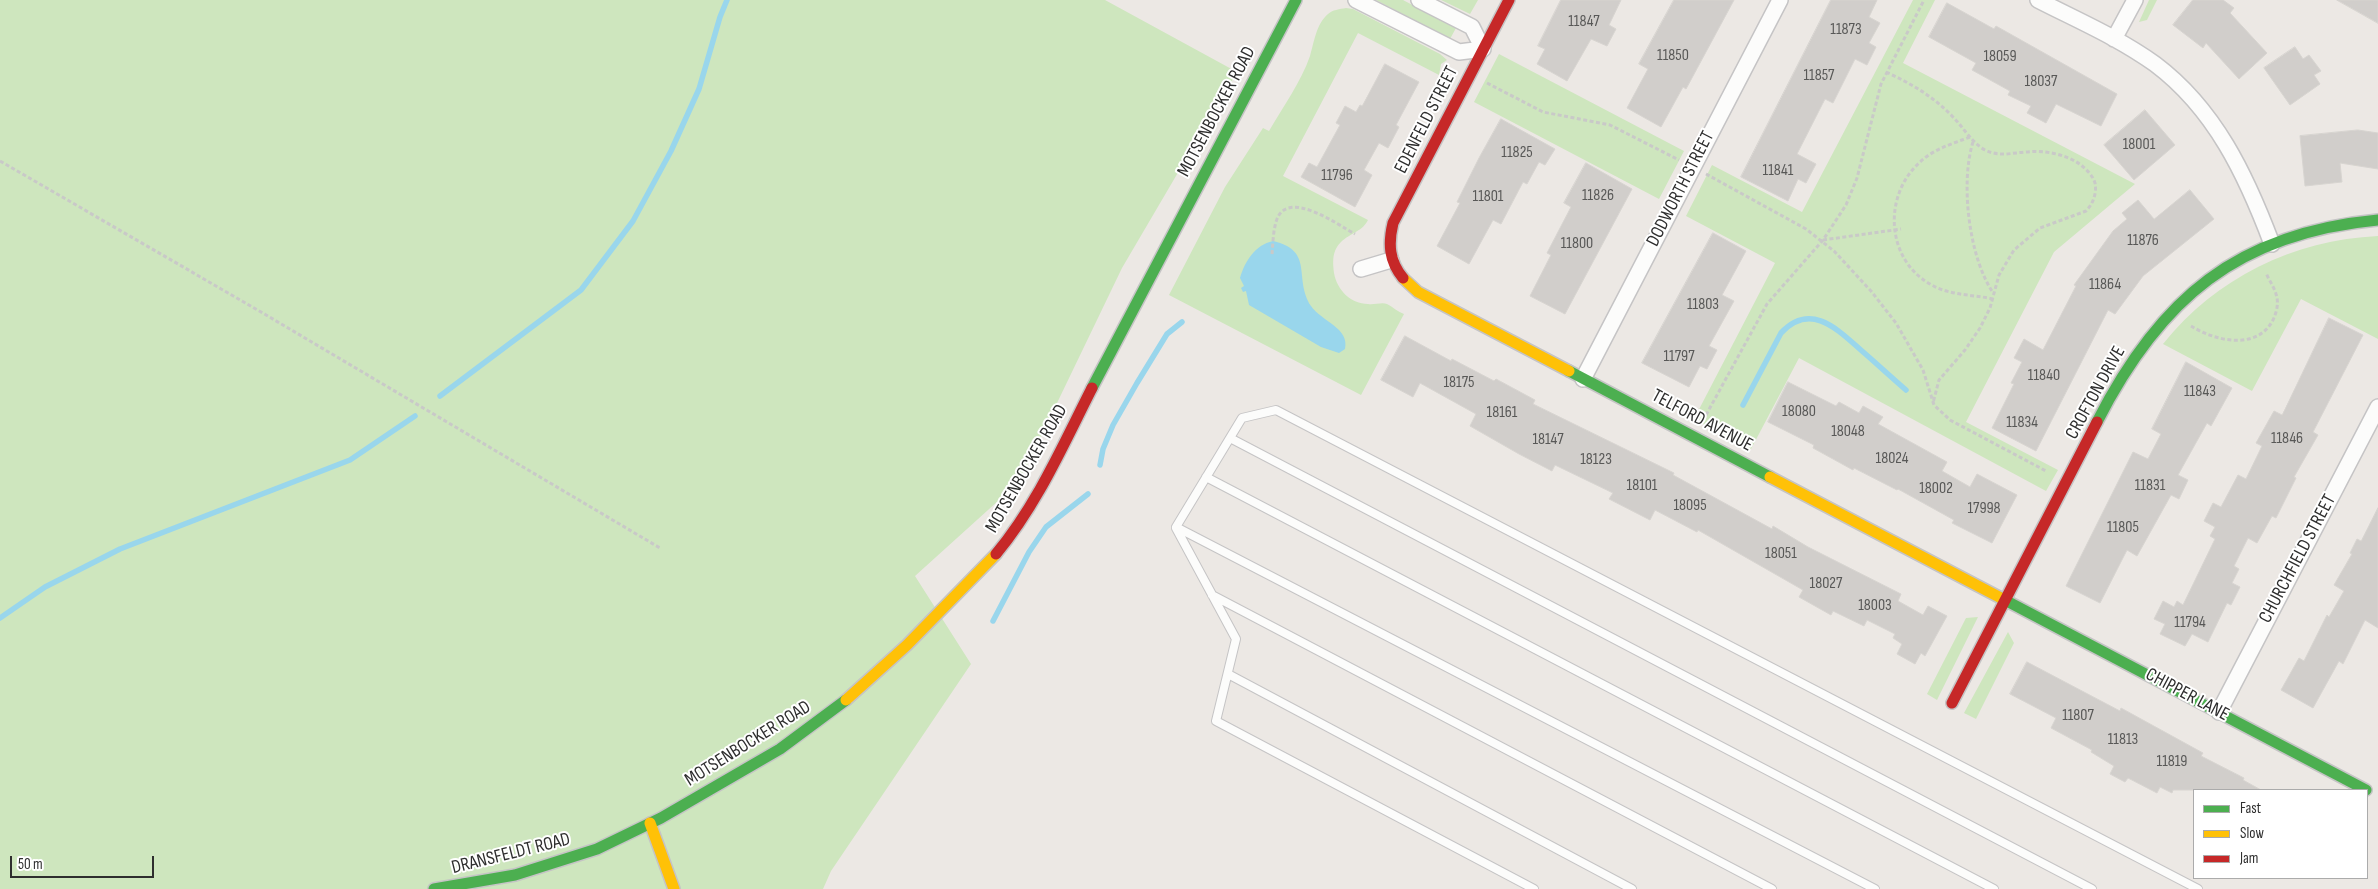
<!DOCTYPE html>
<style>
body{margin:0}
#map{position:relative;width:2378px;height:889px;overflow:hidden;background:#ece8e4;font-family:"Sofia Sans Condensed",sans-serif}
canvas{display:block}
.legend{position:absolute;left:2193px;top:789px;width:175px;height:90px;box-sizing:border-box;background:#fff;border:1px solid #ababab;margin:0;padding:6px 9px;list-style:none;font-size:15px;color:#2e2e2e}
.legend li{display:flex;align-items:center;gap:10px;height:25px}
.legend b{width:25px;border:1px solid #ababab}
.scale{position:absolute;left:10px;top:856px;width:144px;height:22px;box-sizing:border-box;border:2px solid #2e2e2e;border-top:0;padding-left:6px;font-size:15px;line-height:18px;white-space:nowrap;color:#2e2e2e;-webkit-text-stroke:4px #fff;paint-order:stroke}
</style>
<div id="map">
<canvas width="2378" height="889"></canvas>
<ul class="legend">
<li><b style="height:6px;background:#4caf50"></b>Fast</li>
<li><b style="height:6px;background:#ffc107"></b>Slow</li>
<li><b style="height:6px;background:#c62828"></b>Jam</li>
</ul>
<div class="scale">50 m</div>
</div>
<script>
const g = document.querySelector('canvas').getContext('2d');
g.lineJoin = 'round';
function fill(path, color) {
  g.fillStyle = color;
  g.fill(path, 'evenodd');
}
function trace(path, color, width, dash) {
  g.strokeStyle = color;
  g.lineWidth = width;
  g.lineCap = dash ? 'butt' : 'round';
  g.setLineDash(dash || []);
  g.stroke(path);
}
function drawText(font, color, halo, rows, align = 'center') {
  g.font = font + ' "Sofia Sans Condensed",sans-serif';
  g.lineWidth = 4;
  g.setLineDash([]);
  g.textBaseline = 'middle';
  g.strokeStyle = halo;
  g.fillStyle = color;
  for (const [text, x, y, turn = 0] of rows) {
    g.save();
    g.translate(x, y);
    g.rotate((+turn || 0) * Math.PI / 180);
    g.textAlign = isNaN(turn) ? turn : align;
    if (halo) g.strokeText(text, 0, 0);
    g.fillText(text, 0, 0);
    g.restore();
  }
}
const green = new Path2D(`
 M0,0H1105L1237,72L1122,268L1019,482L915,576L971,664L831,871L823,889H0Z
 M1376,0H1403L1456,28L1450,39Z
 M1441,0H1478L1470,14Z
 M1913,0H1935L1903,63L2135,184L2054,252L1966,422L2058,470L2046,491L1799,358L1751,449L1694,419L1775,263L1686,216L1712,165L1802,212Z
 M2149,0H2157L2147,20L2139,22Z
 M1346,8L1353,9L1440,54L1447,60L1441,64L1439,75L1358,33L1283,176L1368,220C1362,233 1345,234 1337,247C1332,255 1333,264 1334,273C1337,290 1351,304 1368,304C1374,305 1382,302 1387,304C1393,307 1398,312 1404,314L1361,395L1169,295L1225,187L1263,128L1269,131C1283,107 1301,82 1310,56C1314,43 1316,24 1328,14C1332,10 1340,9 1346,8Z
 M1499,54L1684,151L1659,199L1474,102Z
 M2378,236V339L2301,299L2252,391L2163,344C2216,278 2293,240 2378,236Z
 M1978,617L1937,700L1927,694L1966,618Z
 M2008,632L2014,643L1976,719L1964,713Z`);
const water = new Path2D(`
 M1273,241C1315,251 1293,278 1311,306C1321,321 1350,328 1345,349L1339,353L1321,347L1249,305L1246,291L1243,292L1241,288L1244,286L1240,278C1245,261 1255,245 1273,241Z`);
const stream = new Path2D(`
 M440,396L581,290L633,221L671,151L699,89L720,17L727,0
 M1743,405L1781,333C1811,301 1838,330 1862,351C1877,364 1891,377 1906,390
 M1100,465L1103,449L1113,425L1137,383L1167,334L1182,322
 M0,618L45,587L120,549L350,460L415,416
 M993,621L1029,552L1046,527L1088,494`);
const building = new Path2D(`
 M1561,0H1621L1609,25L1616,29L1607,46L1591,39L1567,81L1537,64L1545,49L1538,46Z
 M1674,0H1734L1686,89L1683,87L1661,127L1627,108L1648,69L1639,64Z
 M1831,0H1877L1869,17L1880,23L1869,43L1876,47L1867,65L1855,59L1833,103L1825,99L1797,154L1816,164L1806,183L1798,179L1788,201L1741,177Z
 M2193,0H2223L2234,8L2230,13L2267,53L2239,79L2206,43L2203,48L2173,25Z
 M2337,0H2378V23Z
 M1947,3L1994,29L1996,26L2117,94L2101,126L2056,104L2046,123L2027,113L2031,106L2008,95L2010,91L1972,70L1976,63L1929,37Z
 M2295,47L2303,59L2309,55L2321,71L2314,75L2320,84L2290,105L2264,68Z
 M1385,64L1419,82L1396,125L1399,127L1388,148L1379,143L1364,170L1372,175L1355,207L1301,177L1309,163L1317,167L1340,125L1336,123L1345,106L1356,112L1360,105L1362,106Z
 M2145,110L2175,145L2134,180L2104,145Z
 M1501,119L1555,149L1545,165L1539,162L1527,184L1523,182L1501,224L1493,220L1469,264L1437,246L1460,203L1457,202L1479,158Z
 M2358,130L2378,133V169L2340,163L2342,182L2305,186L2300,136Z
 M1586,163L1632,189L1565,314L1530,296L1551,255L1547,253L1571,207L1564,203Z
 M2190,190L2214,219L2143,276L2115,314L2108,310L2036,451L1992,428L2014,384L2011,383L2022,362L2014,358L2024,339L2043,350L2076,286L2074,285L2113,231L2127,219L2122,213L2138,200L2154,219Z
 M1713,233L1746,251L1722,295L1734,301L1709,346L1717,350L1707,369L1700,366L1689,387L1642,363Z
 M2329,318L2363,335L2313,432L2318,435L2294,477L2296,478L2276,518L2272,516L2257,543L2248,538L2234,566L2239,569L2232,583L2240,587L2231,605L2227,603L2208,642L2192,634L2185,646L2160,634L2165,624L2154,619L2163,601L2174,607L2177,601L2183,605L2215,539L2210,536L2215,527L2204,521L2213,503L2221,507L2238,475L2246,479L2262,446L2256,443L2274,411L2282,415Z
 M1405,336L1451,361L1452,359L1494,381L1496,379L1535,400L1533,404L1674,473L1673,475L1772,529L1773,526L1808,547L1901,594L1898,601L1923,615L1928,606L1947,616L1925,656L1921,653L1915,664L1897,654L1902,644L1893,638L1895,634L1867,620L1864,626L1833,611L1831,615L1799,597L1803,590L1698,530L1697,532L1655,510L1650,520L1609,499L1613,493L1555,465L1552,471L1519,454L1470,426L1476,414L1420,383L1413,397L1381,380Z
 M2186,362L2232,388L2211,426L2207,423L2178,475L2188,480L2179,499L2171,495L2137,556L2127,550L2100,603L2066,586L2133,452L2148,459L2161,434L2152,429Z
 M1788,382L1836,406L1839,402L1859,413L1863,406L1883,417L1878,424L1947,462L1942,471L1970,487L1977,474L2017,495L1992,543L1952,523L1954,520L1898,489L1897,490L1854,468L1853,470L1813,448L1814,445L1768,422Z
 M2378,508V628L2365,620L2343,664L2339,661L2313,708L2281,690L2299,658L2304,661L2327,615L2329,617L2344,591L2334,585L2352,554L2350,553L2357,539L2361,541Z
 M2027,662L2120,711L2121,708L2203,753L2201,756L2244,778L2243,780L2261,790H2173L2172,793L2160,787L2157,793L2128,778L2125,782L2110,774L2114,766L2091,752L2092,750L2051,728L2056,718L2010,694Z`);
const path = new Path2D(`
 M1886,72C1912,84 1934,97 1953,117C1964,128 1971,142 1985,150C1999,157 2011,153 2026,152C2044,150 2066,154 2081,165C2087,170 2093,176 2095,183C2097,193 2093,204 2086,211L2040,228L2014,250L1999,275L1990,308L1980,328L1965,350L1939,380L1933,403
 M1487,83L1543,112L1610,125L1679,160
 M1970,137C1952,144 1933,149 1919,163C1883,196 1886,259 1930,284C1950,296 1971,294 1993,299
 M1973,142C1960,183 1969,259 1994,294
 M0,161L261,312L660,548
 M1706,174L1806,229L1834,251L1871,291L1896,323L1923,370L1934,405L1950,420L2046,471
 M1823,240L1901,229
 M1272,254C1273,243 1273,230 1277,219C1289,189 1338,225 1355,234
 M2191,326C2215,341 2257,351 2273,320C2277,311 2279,303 2276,294C2274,287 2269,280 2266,273
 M1706,415L1767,304L1823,240L1846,205L1857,178L1881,84L1924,0`);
const lane = new Path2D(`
 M1230,438L2092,889
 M1206,477L1994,889
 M1176,527L1242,418L1276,410L2198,889
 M1176,527L1875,889
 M1176,528L1236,639L1216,721L1534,889
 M1212,595L1772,889
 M1228,674L1632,889`);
const street = new Path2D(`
 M1356,0L1459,52L1483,49L1472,27L1419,0
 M2038,0C2077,20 2119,38 2155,64C2215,109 2246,175 2272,244
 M2114,39L2135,0
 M1361,269L1391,260
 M1583,379L1780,0
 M2219,712L2378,407`);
const fast = new Path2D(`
 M1569,371L1770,477
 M1092,388L1296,0
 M2097,422C2160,298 2238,233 2378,220
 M2001,598L2366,790
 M434,889L515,875L597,849L661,818L780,749L846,700`);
const slow = new Path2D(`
 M1403,278L1418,292L1569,371
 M1770,477L2001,598
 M846,700L907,645L996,554
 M650,823L674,889`);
const jam = new Path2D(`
 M1403,278C1389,261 1388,244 1393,223L1509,0
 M996,554C1037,505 1063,445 1092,388
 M1952,703L2097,422`);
const numberNames = [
 ["11847",1584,22],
 ["11873",1846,30],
 ["11850",1673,56],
 ["18059",2000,57],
 ["11857",1819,76],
 ["18037",2041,82],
 ["18001",2139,145],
 ["11825",1517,153],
 ["11841",1778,171],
 ["11796",1337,176],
 ["11826",1598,196],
 ["11801",1488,197],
 ["11876",2143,241],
 ["11800",1577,244],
 ["11864",2105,285],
 ["11803",1703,305],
 ["11797",1679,357],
 ["11840",2044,376],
 ["18175",1459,383],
 ["11843",2200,392],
 ["18080",1799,412],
 ["18161",1502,413],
 ["11834",2022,423],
 ["18048",1848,432],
 ["11846",2287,439],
 ["18147",1548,440],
 ["18024",1892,459],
 ["18123",1596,460],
 ["18101",1642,486],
 ["11831",2150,486],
 ["18002",1936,489],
 ["18095",1690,506],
 ["17998",1984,509],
 ["11805",2123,528],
 ["18051",1781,554],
 ["18027",1826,584],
 ["18003",1875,606],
 ["11794",2190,623],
 ["11807",2078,716],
 ["11813",2123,740],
 ["11819",2172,762]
];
const streetNames = [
 ["MOTSENBOCKER ROAD",1217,112,-62],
 ["EDENFELD STREET",1427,120,-63],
 ["DODWORTH STREET",1681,189,-63],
 ["CROFTON DRIVE",2096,393,-61],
 ["TELFORD AVENUE",1702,421,28],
 ["MOTSENBOCKER ROAD",1027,469,-60],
 ["CHURCHFIELD STREET",2298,559,-62],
 ["CHIPPER LANE",2187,695,28],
 ["MOTSENBOCKER ROAD",748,744,-32],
 ["DRANSFELDT ROAD",511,854,-14]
];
fill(green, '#cee6be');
fill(water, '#99d6ec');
trace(stream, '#99d6ec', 5.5);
fill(building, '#d1cecb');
trace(building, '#d7d4d0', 1);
trace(lane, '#c5c4c5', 10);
trace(street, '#c5c4c5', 18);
trace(fast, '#c5c4c5', 14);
trace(slow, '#c5c4c5', 14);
trace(jam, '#c5c4c5', 14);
trace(path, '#c9c9c8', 3, [4, 2.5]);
trace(lane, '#fcfcfb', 8);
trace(street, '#fcfcfb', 15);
trace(fast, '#4caf50', 11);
trace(slow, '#ffc107', 11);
trace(jam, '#c62828', 11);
drawText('16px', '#585857', null, numberNames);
drawText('19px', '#2e2e2e', '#fff', streetNames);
</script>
